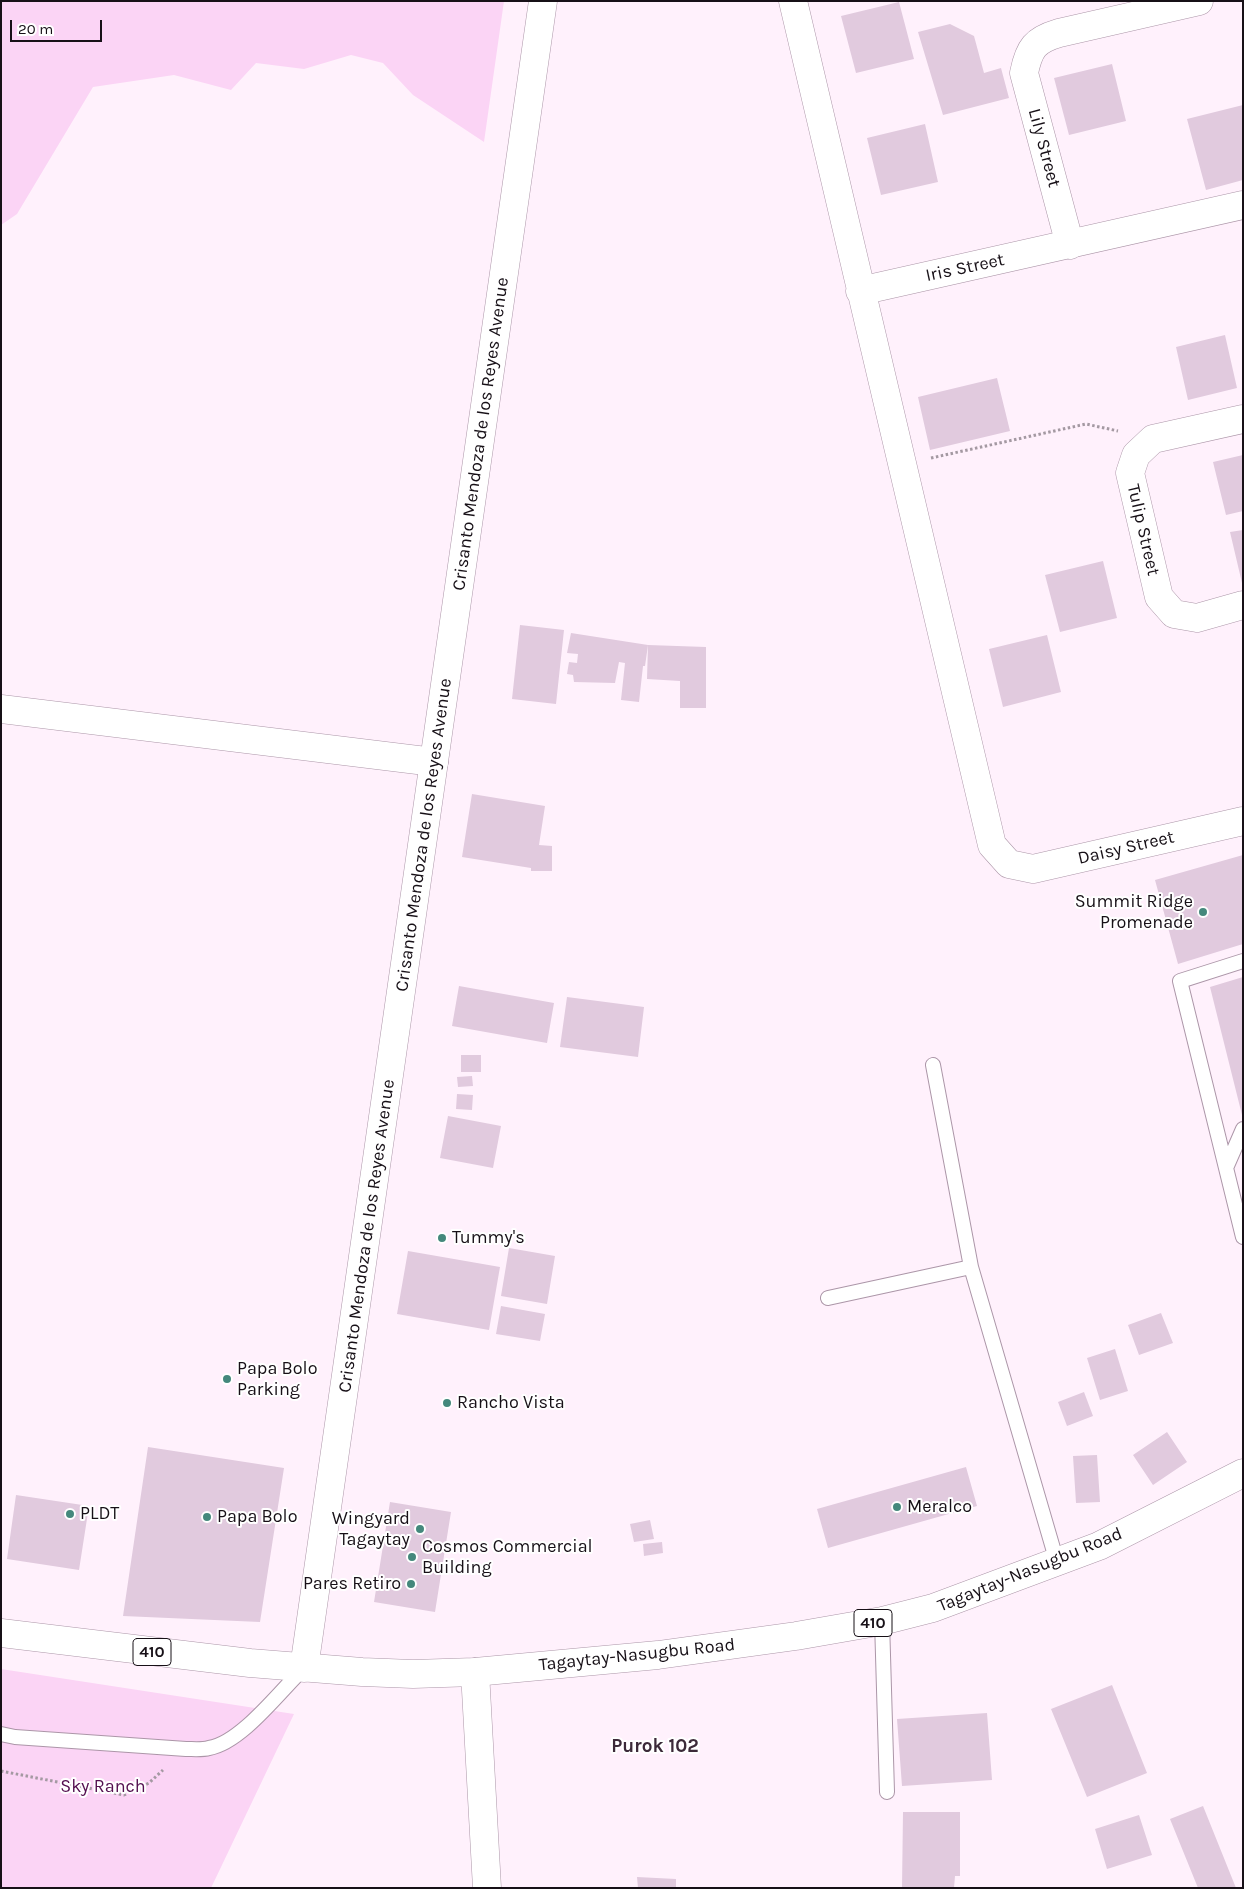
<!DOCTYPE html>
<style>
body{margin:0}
#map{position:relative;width:1244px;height:1889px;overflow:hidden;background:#fff1fc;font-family:Karla,sans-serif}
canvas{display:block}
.frame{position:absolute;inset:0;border:2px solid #171017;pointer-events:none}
.scale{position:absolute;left:10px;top:20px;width:92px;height:22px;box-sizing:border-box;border:2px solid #171017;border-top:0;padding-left:6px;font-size:15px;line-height:18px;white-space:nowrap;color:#171017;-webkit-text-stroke:4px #fff;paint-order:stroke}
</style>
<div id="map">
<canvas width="1244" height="1889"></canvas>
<div class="frame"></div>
<div class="scale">20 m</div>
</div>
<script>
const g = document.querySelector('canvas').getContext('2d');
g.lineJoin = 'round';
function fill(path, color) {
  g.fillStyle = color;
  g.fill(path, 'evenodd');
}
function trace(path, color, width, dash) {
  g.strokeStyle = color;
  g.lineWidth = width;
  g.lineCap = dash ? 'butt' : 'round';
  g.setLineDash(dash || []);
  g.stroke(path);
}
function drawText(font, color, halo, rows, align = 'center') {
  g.font = font + ' Karla,sans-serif';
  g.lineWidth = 4;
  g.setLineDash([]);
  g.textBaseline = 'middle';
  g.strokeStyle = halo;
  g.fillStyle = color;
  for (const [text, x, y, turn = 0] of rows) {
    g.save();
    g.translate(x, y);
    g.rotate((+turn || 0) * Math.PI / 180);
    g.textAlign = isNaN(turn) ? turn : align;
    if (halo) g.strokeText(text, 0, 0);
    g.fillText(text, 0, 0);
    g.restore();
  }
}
const green = new Path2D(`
 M1,1H504L484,142L413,95L383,63L351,55L304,69L256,63L231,90L174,75L93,87L17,214L1,225Z
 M1,1669L294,1714L211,1888H1Z`);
const building = new Path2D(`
 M899,2L914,59L856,73L841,16Z
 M950,24L974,36L984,73L1001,68L1009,98L943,115L918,32Z
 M1112,64L1126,121L1069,135L1054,78Z
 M1243,105V180L1206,190L1187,119Z
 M925,124L938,182L881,195L867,138Z
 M1225,335L1237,388L1188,400L1176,347Z
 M997,378L1010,431L930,450L918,397Z
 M1243,455V511L1226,515L1213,462Z
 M1243,530V583H1242L1230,532Z
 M1103,561L1117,618L1060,632L1045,575Z
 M520,625L564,630L556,704L512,699Z
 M571,633L648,645L706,647V708H680V681L647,679L648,645L645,666H643L639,702L621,700L625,663L619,662L615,683L574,682L573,675L567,674L569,662L577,663L578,654L567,653Z
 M1047,635L1061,692L1003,707L989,649Z
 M472,794L545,806L539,845L552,846V871H531V868L462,857Z
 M1243,855V944L1178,964L1155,880Z
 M1243,977V1115H1242L1210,987Z
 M459,986L554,1003L547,1043L452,1026Z
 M567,997L644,1007L638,1057L560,1047Z
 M461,1055H481V1072H461Z
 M472,1076L473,1086L458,1087L457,1077Z
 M457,1094L473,1095L472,1110L456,1109Z
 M448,1116L501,1126L493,1168L440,1158Z
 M509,1248L555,1256L547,1304L501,1296Z
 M408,1251L500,1267L489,1330L397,1314Z
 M501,1306L545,1314L540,1341L496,1334Z
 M1161,1313L1173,1343L1139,1355L1128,1325Z
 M1115,1349L1128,1391L1100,1400L1087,1358Z
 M1084,1392L1093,1416L1067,1426L1058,1402Z
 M1167,1432L1187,1462L1153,1485L1133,1455Z
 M148,1447L284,1468L260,1622L123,1616Z
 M1097,1455L1100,1502L1076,1503L1073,1456Z
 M966,1467L977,1506L828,1548L817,1509Z
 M16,1495L89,1506L79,1570L7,1559Z
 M390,1502L451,1512L435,1612L374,1602Z
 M650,1520L654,1539L634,1542L630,1524Z
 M662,1542L663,1553L644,1556L643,1544Z
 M1112,1685L1147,1773L1087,1797L1051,1709Z
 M987,1713L992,1780L902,1786L897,1719Z
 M1203,1806L1236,1888H1198L1170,1819Z
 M903,1812H960V1876H955L954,1888H902Z
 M1139,1815L1152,1855L1107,1869L1095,1829Z
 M637,1877L676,1879V1888H638Z`);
const path = new Path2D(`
 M931,458L1086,424L1118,431
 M1,1771L124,1795L149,1783L163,1770`);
const service = new Path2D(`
 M1243,961L1180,981L1243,1237
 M933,1065L971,1267
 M1226,1168L1243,1129
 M828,1298L971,1267L1057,1562
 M882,1621L887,1792
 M1,1734L15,1737L186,1749C193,1749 202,1750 209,1748C241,1743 280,1691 304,1668`);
const minor = new Path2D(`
 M793,1L992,845L1009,864L1033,869L1243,821
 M1070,245L1024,73C1029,48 1035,40 1059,33L1199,1
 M860,291L1243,205
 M1243,419L1153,439L1136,455L1130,473L1159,597L1174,614L1197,618L1243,605
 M1,709L434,762
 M475,1672L487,1888`);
const secondary = new Path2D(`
 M304,1668L543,1`);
const primary = new Path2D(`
 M1,1633L250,1663L362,1672L413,1674L475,1672L658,1655L796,1636L882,1621L933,1608L1099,1546L1243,1473`);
const markers = [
 [1203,912,5,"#44887c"],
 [442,1238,5,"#44887c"],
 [227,1379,5,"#44887c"],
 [447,1403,5,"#44887c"],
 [897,1507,5,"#44887c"],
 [70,1514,5,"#44887c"],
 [207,1517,5,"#44887c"],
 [420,1529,5,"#44887c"],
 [412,1557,5,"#44887c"],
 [411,1584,5,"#44887c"]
];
const shields = [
 [873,1623,38],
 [152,1652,38]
];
const shieldNames = [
 ["410",873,1623],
 ["410",152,1652]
];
const streetNames = [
 ["Lily Street",1044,148,75],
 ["Iris Street",965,268,-12],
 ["Crisanto Mendoza de los Reyes Avenue",481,434,-82],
 ["Tulip Street",1143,530,77],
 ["Crisanto Mendoza de los Reyes Avenue",424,835,-82],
 ["Daisy Street",1126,848,-13],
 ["Crisanto Mendoza de los Reyes Avenue",367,1236,-82],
 ["Tagaytay-Nasugbu Road",1030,1570,-22],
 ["Tagaytay-Nasugbu Road",637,1655,-6]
];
const poiNames = [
 ["Summit Ridge",1193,902,"right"],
 ["Promenade",1193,923,"right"],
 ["Tummy's",452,1238],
 ["Papa Bolo",237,1369],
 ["Parking",237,1390],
 ["Rancho Vista",457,1403],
 ["Meralco",907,1507],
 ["PLDT",80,1514],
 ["Papa Bolo",217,1517],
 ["Wingyard",410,1519,"right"],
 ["Tagaytay",410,1540,"right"],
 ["Cosmos Commercial",422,1547],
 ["Building",422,1568],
 ["Pares Retiro",401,1584,"right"]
];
const parkNames = [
 ["Sky Ranch",103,1787]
];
const neighbourhoodNames = [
 ["Purok 102",655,1747]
];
fill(green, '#fbd4f5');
fill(building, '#e1cade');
trace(service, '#ac96a8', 16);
trace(minor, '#ac96a8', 29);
trace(secondary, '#ac96a8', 29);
trace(primary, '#ac96a8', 29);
trace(path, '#a499a2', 3, [2.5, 2.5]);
trace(service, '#fff', 14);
trace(minor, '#fff', 28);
trace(secondary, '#fff', 28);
trace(primary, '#fff', 28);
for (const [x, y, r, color] of markers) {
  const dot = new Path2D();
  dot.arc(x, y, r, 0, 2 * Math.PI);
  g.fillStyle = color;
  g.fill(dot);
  trace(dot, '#fff', 2);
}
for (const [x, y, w] of shields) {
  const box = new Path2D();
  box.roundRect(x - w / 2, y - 13.5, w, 27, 4);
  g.fillStyle = '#fff';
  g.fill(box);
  trace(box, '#171017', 1);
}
drawText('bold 16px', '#171017', null, shieldNames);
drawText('18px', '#171017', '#fff', streetNames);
drawText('18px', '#171017', '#fff', poiNames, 'left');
drawText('18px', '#530e4f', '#fff', parkNames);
drawText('bold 19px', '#3c2a39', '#fff', neighbourhoodNames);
</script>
